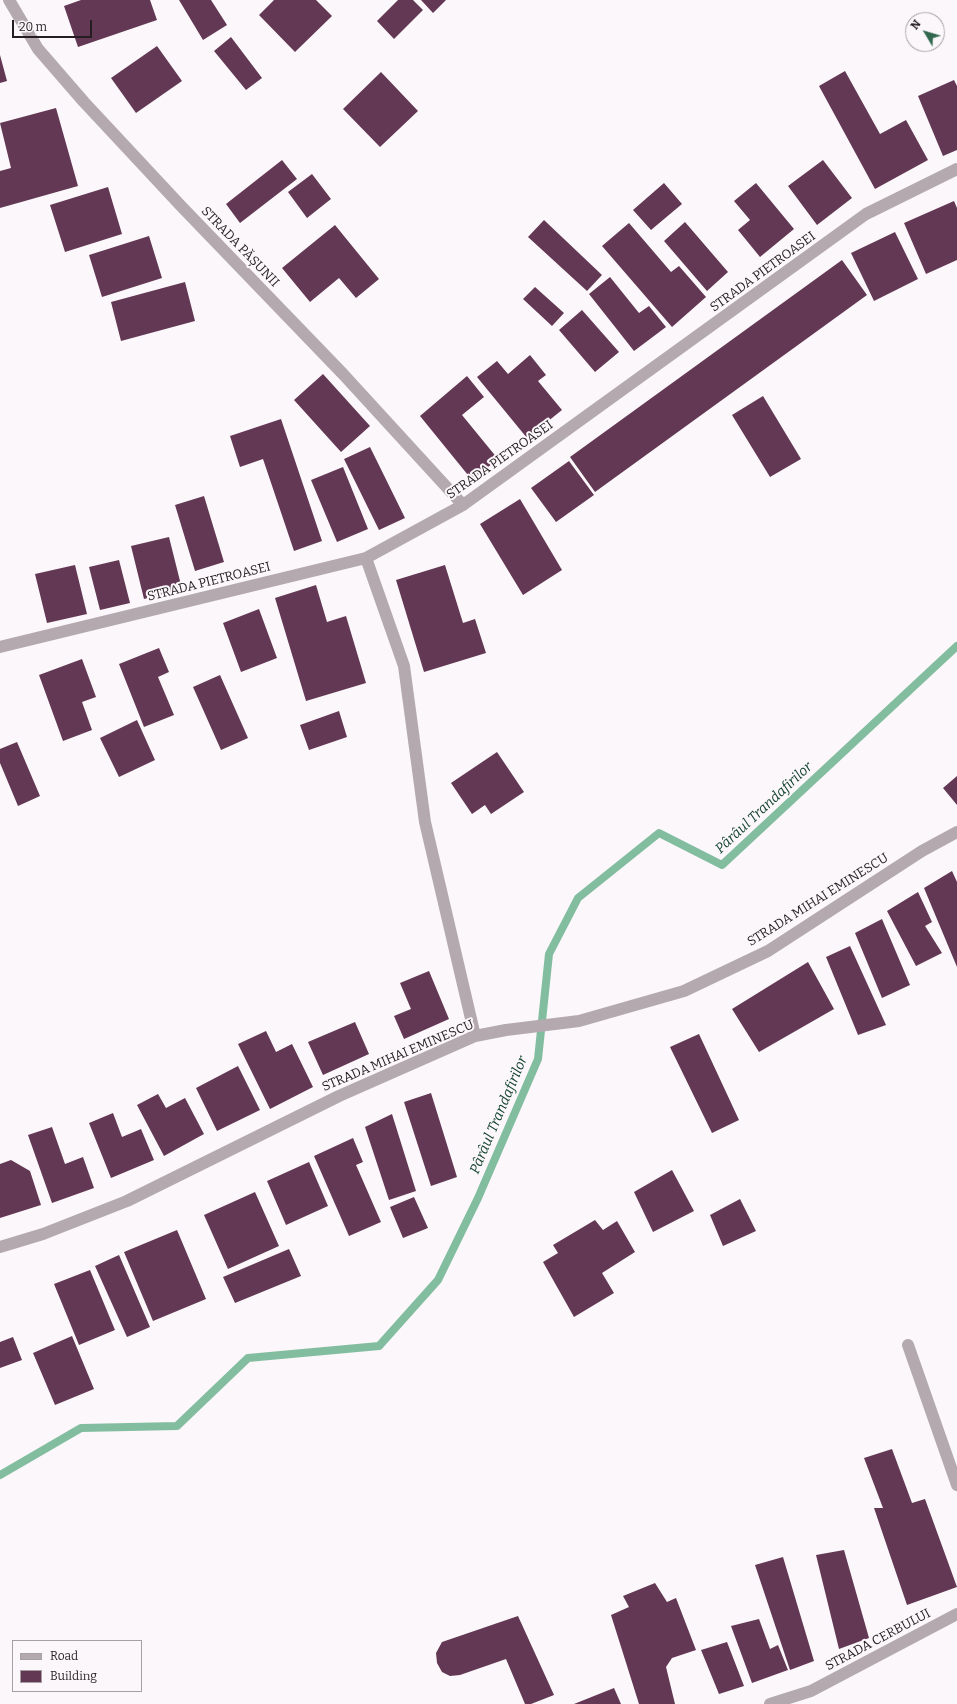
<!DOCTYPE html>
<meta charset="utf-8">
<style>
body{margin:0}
#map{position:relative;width:957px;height:1704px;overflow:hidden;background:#fcf7fa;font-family:Bitter,serif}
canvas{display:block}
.legend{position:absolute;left:12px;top:1640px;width:130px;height:52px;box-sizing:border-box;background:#fcf7fa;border:1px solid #a6a0a4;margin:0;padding:5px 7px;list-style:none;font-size:12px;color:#251d22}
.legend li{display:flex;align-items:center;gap:8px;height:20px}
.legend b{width:20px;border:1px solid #a6a0a4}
.north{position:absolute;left:905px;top:12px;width:40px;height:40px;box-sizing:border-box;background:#fcf7fa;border:1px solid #a6a0a4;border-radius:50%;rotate:308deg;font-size:11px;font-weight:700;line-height:16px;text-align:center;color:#251d22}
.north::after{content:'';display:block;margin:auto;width:14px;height:18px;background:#30684f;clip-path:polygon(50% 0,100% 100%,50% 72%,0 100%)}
.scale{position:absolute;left:12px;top:20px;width:80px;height:18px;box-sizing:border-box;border:2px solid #251d22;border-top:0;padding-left:5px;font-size:12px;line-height:14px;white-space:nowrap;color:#251d22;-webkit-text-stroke:3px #fcf7fa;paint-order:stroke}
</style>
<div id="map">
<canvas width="957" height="1704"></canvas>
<ul class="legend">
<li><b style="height:5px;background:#b4a9af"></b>Road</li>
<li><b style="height:11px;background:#633854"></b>Building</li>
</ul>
<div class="north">N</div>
<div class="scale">20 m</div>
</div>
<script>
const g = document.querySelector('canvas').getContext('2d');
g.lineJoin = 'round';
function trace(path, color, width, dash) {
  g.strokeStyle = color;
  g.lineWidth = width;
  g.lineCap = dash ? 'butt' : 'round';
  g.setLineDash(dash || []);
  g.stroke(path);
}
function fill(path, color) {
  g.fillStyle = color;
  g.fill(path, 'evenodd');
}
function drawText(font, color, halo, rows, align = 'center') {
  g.font = font + ' Bitter,serif';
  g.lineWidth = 4;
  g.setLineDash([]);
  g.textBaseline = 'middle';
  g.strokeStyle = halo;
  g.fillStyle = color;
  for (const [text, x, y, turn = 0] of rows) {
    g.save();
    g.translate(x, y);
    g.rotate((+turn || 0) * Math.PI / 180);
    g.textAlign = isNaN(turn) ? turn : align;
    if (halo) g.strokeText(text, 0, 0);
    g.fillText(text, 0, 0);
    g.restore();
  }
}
const stream = new Path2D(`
 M0,1475L81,1428L177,1426L248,1358L379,1346L438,1280L478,1198L538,1059L549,954L578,898L659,833L722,865L957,646`);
const building = new Path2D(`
 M81,0H150L157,20L78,47L64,6Z
 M179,0H211L227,25L203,40Z
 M274,0H316L332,16L295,52L259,15Z
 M398,0H413L423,10L394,39L377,21Z
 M421,0H446L433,13Z
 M231,37L262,78L246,90L214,51Z
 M157,46L182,81L136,113L111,78Z
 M0,55L7,81L0,83Z
 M845,71L880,134L906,120L928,160L875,189L819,86Z
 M381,72L418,111L380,147L343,109Z
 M954,80L957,86V150L943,156L918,96Z
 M56,108L78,186L0,208V171L11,168L0,123Z
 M282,160L297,179L240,223L226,204Z
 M823,160L852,198L817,225L788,186Z
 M312,174L331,199L307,218L288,192Z
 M664,183L682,204L651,230L633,210Z
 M756,183L794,229L760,257L738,230L750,220L734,201Z
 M108,187L122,234L65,252L50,205Z
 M954,201L957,208V260L926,274L904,223Z
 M544,220L602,275L587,291L528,237Z
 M685,222L728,272L707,291L664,241Z
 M629,223L671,272L679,266L706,297L672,327L602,246Z
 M335,225L379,279L356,298L339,278L310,302L282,268Z
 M895,232L918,279L874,301L851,253Z
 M149,236L162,278L102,297L89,255Z
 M842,260L867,295L595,492L570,457Z
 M610,277L639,313L649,306L666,327L634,351L589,294Z
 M185,282L195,321L121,341L111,302Z
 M535,287L564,313L552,326L523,299Z
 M582,310L619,352L595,372L559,330Z
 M530,355L546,375L538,381L562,410L527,438L477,377L497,361L508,374Z
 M323,374L370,426L341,452L294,400Z
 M467,376L484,397L462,415L498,459L472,480L420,416Z
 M763,396L801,459L770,477L732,415Z
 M281,419L322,541L294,551L263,459L240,467L230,436Z
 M370,447L405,518L379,530L344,459Z
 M569,461L594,495L556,522L531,488Z
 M343,467L368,529L337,542L311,480Z
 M204,496L224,562L195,571L175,505Z
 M520,499L562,570L523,595L480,524Z
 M169,537L182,589L144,599L131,546Z
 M119,560L130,603L100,610L89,567Z
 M75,565L87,614L47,623L35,574Z
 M445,565L463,623L475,619L486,653L424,672L396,580Z
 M316,585L327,622L346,616L366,683L306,701L275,598Z
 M259,609L277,658L241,672L223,623Z
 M159,648L169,672L158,677L174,715L144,727L119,664Z
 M82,659L96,697L82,702L92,730L63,741L39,675Z
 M220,675L248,738L221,750L193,687Z
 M339,711L347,737L309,750L300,725Z
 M137,720L155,760L119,777L100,738Z
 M17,742L40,796L18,806L0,763V749Z
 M497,752L524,792L491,814L485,805L472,814L451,783Z
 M957,776V805L943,788Z
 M952,871L957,882V967L924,888Z
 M918,892L932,922L925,926L942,953L916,966L887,911Z
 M882,919L910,985L882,998L855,933Z
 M850,946L886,1025L858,1035L826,957Z
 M808,962L834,1009L759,1052L732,1009Z
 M429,971L449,1019L404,1039L394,1016L411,1009L400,983Z
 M355,1022L369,1054L323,1075L308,1042Z
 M266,1031L276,1052L292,1044L313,1087L270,1109L238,1044Z
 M699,1034L739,1120L712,1133L670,1047Z
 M238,1066L260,1110L217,1131L196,1088Z
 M431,1093L457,1177L431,1186L404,1102Z
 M158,1094L166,1108L185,1098L204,1134L164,1156L137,1105Z
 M113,1113L122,1137L141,1129L154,1160L111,1178L89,1123Z
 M392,1114L416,1191L389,1200L365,1127Z
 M52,1127L65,1164L83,1157L94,1188L52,1203L28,1135Z
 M353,1138L363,1162L356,1165L381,1222L349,1236L314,1156Z
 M11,1160L30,1171L41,1205L0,1218V1164Z
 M309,1162L328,1206L286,1225L267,1181Z
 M672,1170L694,1211L653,1232L634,1192Z
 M255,1192L279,1246L228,1269L204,1215Z
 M414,1197L428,1228L403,1238L390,1207Z
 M740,1199L756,1231L723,1246L710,1215Z
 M595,1220L603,1230L617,1221L635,1252L602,1273L614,1293L574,1317L543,1262L558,1253L553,1245Z
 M177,1230L206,1299L153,1321L124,1252Z
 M289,1249L301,1276L235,1303L223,1277Z
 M119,1255L150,1327L127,1337L95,1266Z
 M90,1270L115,1330L79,1345L54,1284Z
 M72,1336L94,1389L55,1405L33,1353Z
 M13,1337L22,1360L0,1368V1342Z
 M892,1449L912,1503L925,1499L957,1587L907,1605L874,1508H883L864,1458Z
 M844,1550L869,1638L839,1649L816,1555Z
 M783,1557L814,1661L790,1670L755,1565Z
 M655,1583L667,1602L676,1598L696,1650L672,1658L666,1667L675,1704H639L611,1615L629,1607L623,1596Z
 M518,1616L554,1695L531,1704H525L506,1659L460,1675L450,1676L442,1672L437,1663L436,1653L442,1642Z
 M759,1619L770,1649L778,1645L788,1670L752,1683L731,1626Z
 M727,1642L744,1686L719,1694L701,1650Z
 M614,1688L621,1704H574Z`);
const minor = new Path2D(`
 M9,0L38,49L84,102L181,206L343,374L463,505
 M366,558L404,666L425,822L475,1036
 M0,647L366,558L463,505L866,214L957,169
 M0,1247L43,1234L127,1201L339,1096L475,1036L506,1030L579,1021L684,991L768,951L922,851L957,832
 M908,1345L957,1485
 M770,1704L811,1691L957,1614`);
const streetNames = [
 ["STRADA PĂȘUNII",240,247,46],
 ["STRADA PIETROASEI",763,272,-36],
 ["STRADA PIETROASEI",500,460,-35],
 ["STRADA PIETROASEI",209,582,-14],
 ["STRADA MIHAI EMINESCU",818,900,-32],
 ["STRADA MIHAI EMINESCU",398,1056,-23],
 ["STRADA CERBULUI",878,1640,-28]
];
const waterNames = [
 ["Pârâul Trandafirilor",764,808,-43],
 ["Pârâul Trandafirilor",499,1115,-67]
];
trace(stream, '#83bda0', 8);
fill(building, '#633854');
trace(minor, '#b4a9af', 12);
drawText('13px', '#251d22', '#fcf7fa', streetNames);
drawText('italic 14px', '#154531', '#fcf7fa', waterNames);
</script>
